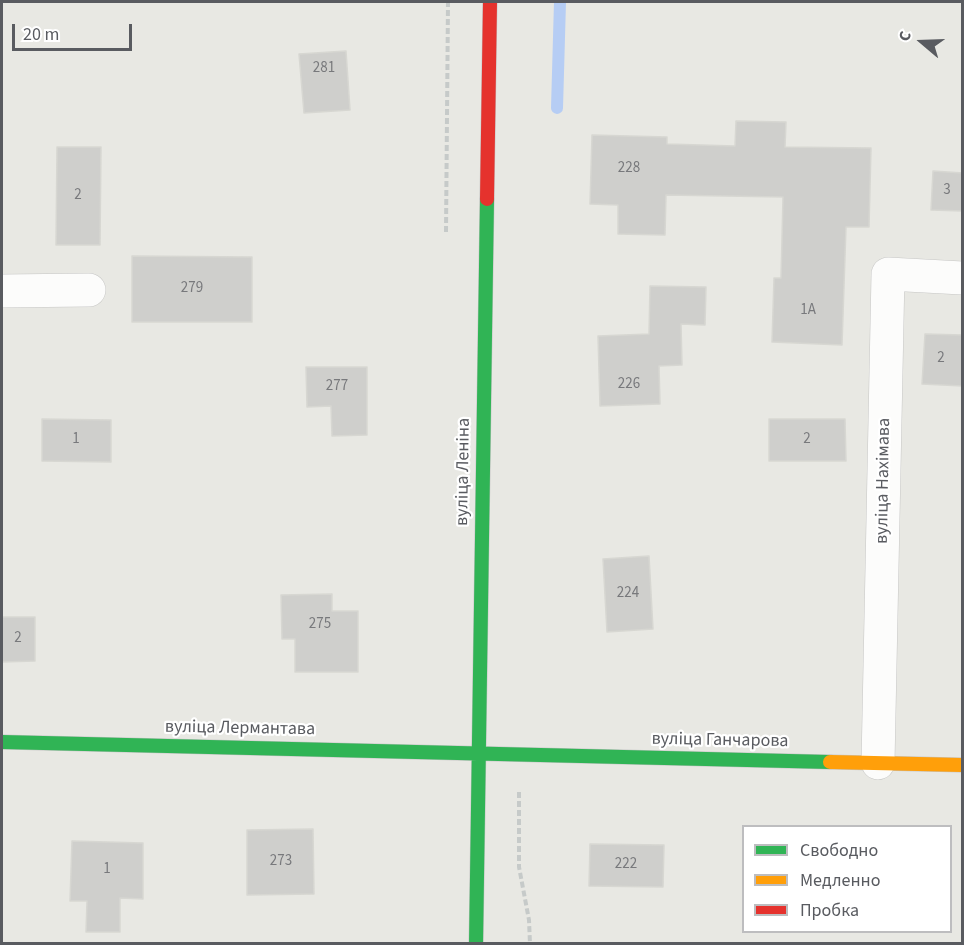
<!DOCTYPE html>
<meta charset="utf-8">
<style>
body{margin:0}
#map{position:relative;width:964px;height:945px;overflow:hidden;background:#e8e8e3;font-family:"Source Sans 3",sans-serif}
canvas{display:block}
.frame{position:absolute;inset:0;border:3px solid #595b60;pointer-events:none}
.legend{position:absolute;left:742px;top:825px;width:210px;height:108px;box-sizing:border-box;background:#fff;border:2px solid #bdbdbf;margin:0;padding:8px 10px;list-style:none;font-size:18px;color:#595b60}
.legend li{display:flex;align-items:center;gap:12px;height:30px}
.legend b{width:30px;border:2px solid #bdbdbf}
.north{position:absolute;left:892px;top:12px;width:60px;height:60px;-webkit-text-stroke:4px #fff;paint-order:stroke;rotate:289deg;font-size:16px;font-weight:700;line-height:24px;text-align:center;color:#595b60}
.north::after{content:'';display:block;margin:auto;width:21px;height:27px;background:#595b60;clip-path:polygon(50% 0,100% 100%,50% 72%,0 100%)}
.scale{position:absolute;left:12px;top:24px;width:120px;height:27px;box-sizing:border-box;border:3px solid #595b60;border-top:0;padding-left:8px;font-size:18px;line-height:21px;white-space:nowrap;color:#595b60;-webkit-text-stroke:4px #fff;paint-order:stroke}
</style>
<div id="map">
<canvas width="964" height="945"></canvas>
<div class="frame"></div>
<ul class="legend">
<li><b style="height:8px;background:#30b455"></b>Свободно</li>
<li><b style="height:8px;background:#ff9f0a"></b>Медленно</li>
<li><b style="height:8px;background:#e5322d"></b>Пробка</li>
</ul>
<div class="north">С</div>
<div class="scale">20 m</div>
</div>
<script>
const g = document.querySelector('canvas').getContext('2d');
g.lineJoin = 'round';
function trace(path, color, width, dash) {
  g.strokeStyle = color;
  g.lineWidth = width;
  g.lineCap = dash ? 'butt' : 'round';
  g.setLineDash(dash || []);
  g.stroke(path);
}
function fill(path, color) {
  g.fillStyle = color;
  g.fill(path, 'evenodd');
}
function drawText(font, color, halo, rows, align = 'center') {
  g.font = font + ' "Source Sans 3",sans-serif';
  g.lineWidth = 4.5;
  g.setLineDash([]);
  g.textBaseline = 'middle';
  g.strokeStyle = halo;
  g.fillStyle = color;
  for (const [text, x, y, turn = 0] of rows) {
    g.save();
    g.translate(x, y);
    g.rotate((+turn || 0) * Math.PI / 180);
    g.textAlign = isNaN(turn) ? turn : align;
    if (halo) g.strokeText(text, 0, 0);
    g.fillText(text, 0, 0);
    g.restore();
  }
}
const stream = new Path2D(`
 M557,108L560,2`);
const building = new Path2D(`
 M346,51L350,110L304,113L299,54Z
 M736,121L786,122L785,147L871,148L869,227H846L842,345L772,342L774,278H781L783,197L666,195L665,235L618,234V205L590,204L592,135L667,137V144L735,146Z
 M57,147H101L100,245H56Z
 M933,171L963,173V211L931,210Z
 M132,256L252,257V322H132Z
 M650,286L706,287L705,325L681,324L682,365L659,366L660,404L600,406L598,336L649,334Z
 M925,334L963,335V386L922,384Z
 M306,367H367V435L332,436L331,406L307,407Z
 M42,419L111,420V462L42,461Z
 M769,419H845L846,461H769Z
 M649,556L653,629L607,632L603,559Z
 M332,594V611H358V672H295V639H282L281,595Z
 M2,617H35V661L2,662Z
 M313,829L314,894L247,895V830Z
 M72,841L143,843V899L120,898V932H86L87,901H70Z
 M590,844L664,845L663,887L589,886Z`);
const path = new Path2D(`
 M446,232L448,2
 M519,792V867L529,920L530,944`);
const street = new Path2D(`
 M2,291L89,290
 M878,763L888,274L962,278`);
const fast = new Path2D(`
 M2,742L830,762
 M476,944L487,199`);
const slow = new Path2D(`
 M830,762L962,765`);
const jam = new Path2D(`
 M487,199L490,2`);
const numberNames = [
 ["281",324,69],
 ["228",629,169],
 ["3",947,191],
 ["2",78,196],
 ["279",192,289],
 ["1А",808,311],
 ["2",941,359],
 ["226",629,385],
 ["277",337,387],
 ["1",76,440],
 ["2",807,440],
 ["224",628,594],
 ["275",320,625],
 ["2",18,639],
 ["273",281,862],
 ["222",626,865],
 ["1",107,870]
];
const streetNames = [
 ["вуліца Леніна",464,472,-89],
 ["вуліца Нахімава",884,481,-89],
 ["вуліца Лермантава",240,729,1],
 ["вуліца Ганчарова",720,741,1]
];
trace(stream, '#b6cdf4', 12);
fill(building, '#cfcfcc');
trace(building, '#d7d7d2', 1.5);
trace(street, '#c6c6c5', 34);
trace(fast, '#c4c4c4', 15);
trace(slow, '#c4c4c4', 15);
trace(jam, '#c4c4c4', 15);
trace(path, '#c6cac9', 4, [6, 3]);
trace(street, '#fcfcfb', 33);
trace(fast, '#30b455', 14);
trace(slow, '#ff9f0a', 14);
trace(jam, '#e5322d', 14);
drawText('15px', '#78797c', null, numberNames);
drawText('18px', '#595b60', '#fff', streetNames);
</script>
